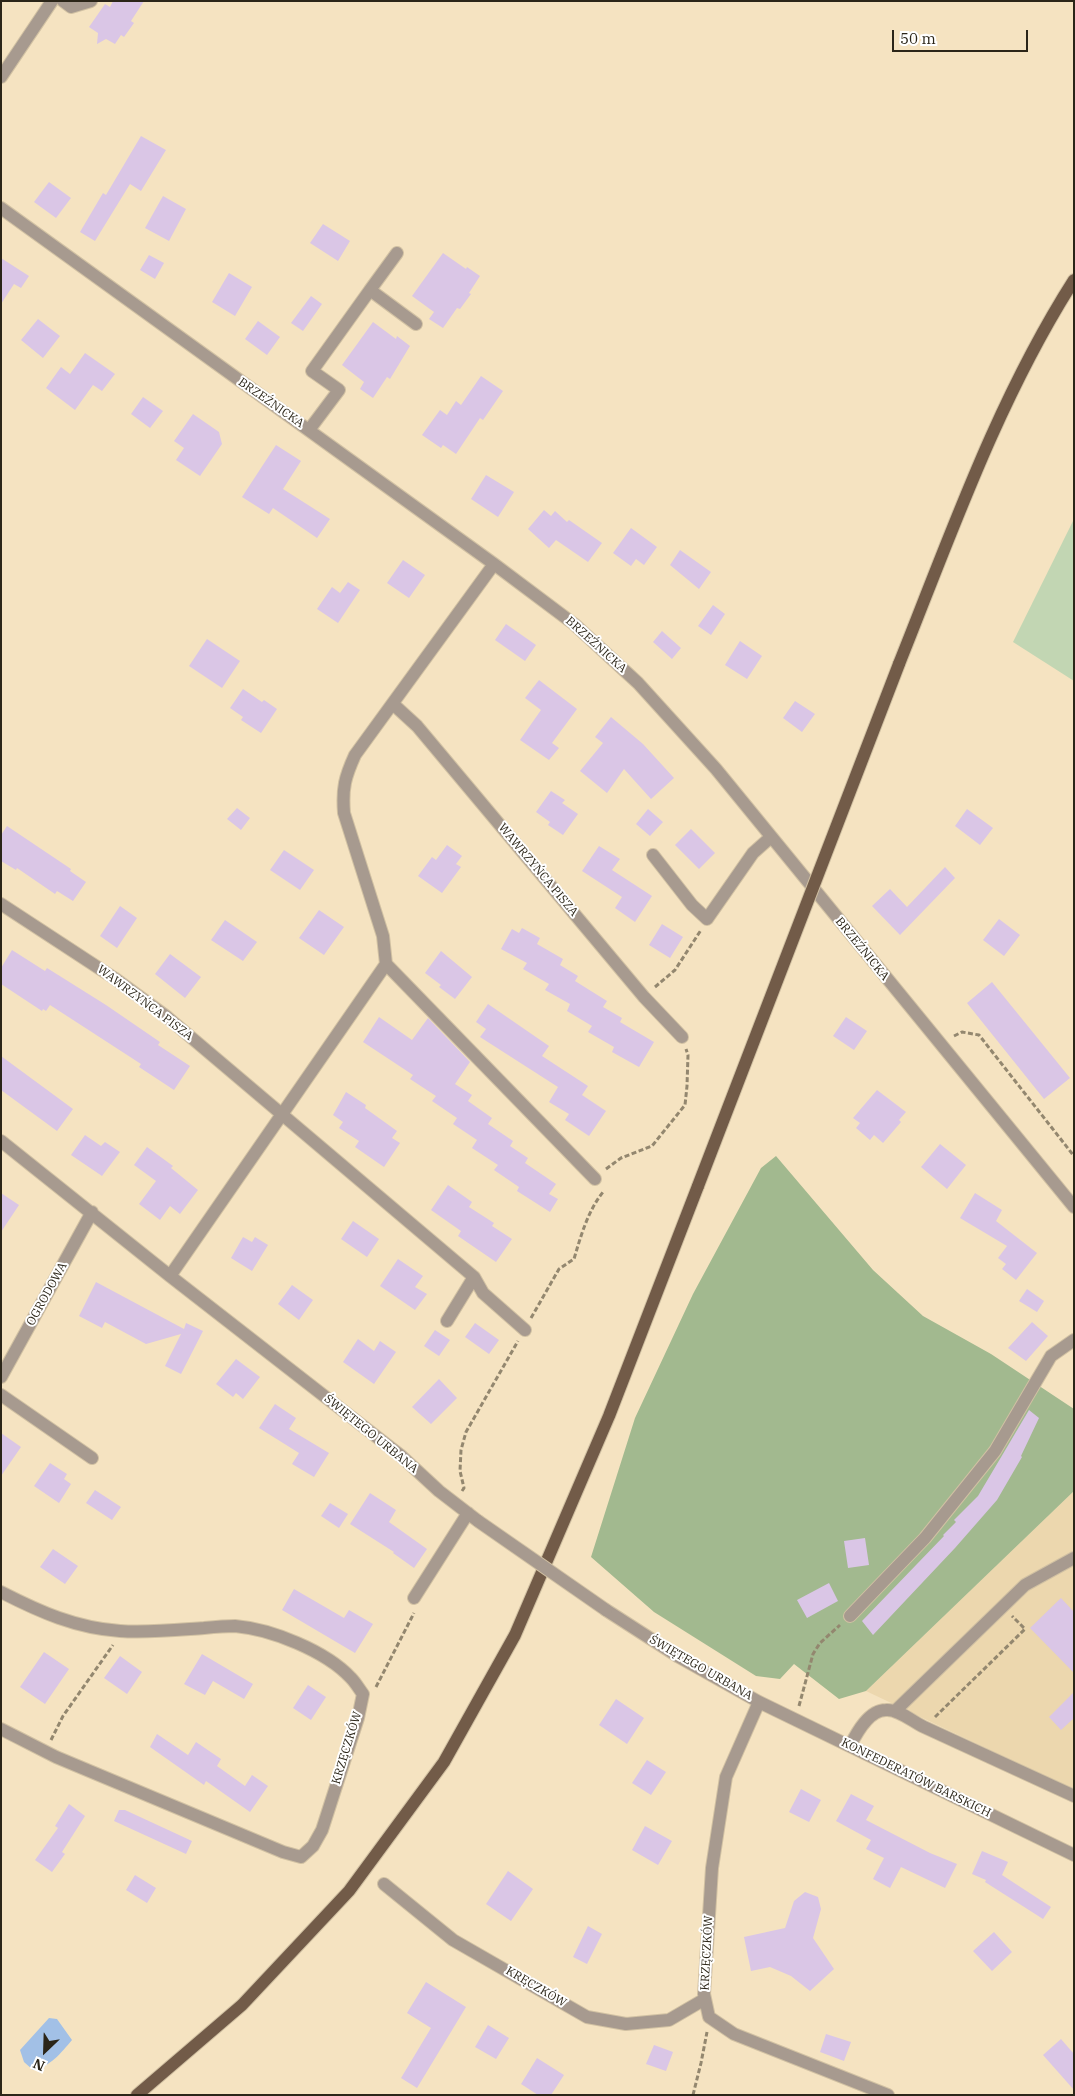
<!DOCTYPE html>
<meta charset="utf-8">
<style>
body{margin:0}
#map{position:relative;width:1075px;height:2096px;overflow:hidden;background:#f5e3c1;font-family:"IBM Plex Serif",serif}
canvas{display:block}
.frame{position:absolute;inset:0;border:2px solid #2b2518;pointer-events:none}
.north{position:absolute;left:20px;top:2026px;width:50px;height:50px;-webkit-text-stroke:4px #fff;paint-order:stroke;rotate:204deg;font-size:14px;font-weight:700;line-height:20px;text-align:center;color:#2b2518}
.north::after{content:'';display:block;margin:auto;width:18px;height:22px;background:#2b2518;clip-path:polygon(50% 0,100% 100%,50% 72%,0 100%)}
.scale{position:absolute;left:892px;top:30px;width:136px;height:22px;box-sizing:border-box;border:2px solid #2b2518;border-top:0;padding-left:6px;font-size:15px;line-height:18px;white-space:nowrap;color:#2b2518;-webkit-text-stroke:4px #fff;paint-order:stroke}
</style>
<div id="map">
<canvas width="1075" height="2096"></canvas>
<div class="frame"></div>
<div class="north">N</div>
<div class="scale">50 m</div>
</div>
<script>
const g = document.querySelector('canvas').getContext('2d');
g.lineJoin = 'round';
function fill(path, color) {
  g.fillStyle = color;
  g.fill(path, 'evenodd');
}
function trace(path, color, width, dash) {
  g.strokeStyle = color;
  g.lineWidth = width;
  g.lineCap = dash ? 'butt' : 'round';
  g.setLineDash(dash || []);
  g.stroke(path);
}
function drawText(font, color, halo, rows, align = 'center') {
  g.font = font + ' "IBM Plex Serif",serif';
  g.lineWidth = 4;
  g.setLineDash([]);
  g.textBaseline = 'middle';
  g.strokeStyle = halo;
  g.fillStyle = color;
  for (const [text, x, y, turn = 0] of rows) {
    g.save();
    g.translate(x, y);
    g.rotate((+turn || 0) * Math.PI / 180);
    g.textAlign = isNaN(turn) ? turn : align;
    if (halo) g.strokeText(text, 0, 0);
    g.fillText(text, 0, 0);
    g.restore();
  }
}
const built = new Path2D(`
 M1074,1491V1790L866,1691Z`);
const green = new Path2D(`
 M1074,519V681L1013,642Z`);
const forest = new Path2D(`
 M776,1156L873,1270L923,1316L991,1354L1074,1409V1491L866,1691L839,1699L794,1664L780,1679L756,1676L654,1612L591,1557L635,1418L693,1294L761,1168Z`);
const water = new Path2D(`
 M49,2018L57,2019L72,2040C61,2053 50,2067 33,2070L24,2062L20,2050Z`);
const building = new Path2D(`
 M113,1H144L131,21L134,23L124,37L121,35L115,44L106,39L97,44L98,33L89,27L105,4L110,7Z
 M141,136L166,150L141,191L130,184L95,241L80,232L103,193L106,195Z
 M49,182L71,198L56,218L34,202Z
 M163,196L186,209L169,241L145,228Z
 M323,224L350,241L338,261L310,243Z
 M443,253L466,269L467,267L480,276L469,293L471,294L460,309L457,308L443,328L429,319L434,312L412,296Z
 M149,255L164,263L155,279L140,270Z
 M1,258L29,276L21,288L14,284L1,304Z
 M229,273L252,287L235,316L212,302Z
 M311,296L322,304L303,331L291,323Z
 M38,319L60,336L43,358L21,340Z
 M258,321L280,337L267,355L245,339Z
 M373,322L396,339L397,336L410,346L390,379L387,377L373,398L360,389L364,382L342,365Z
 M85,353L115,374L102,391L93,385L75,410L46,388L61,367L70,374Z
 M481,376L503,391L483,420L480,418L456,454L443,445L441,448L422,435L440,410L447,415L456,401L461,405Z
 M143,397L163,411L150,428L131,414Z
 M193,414L219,432L222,444L200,476L176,460L184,448L174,441Z
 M276,445L301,461L283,489L330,519L317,538L273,508L269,514L242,497Z
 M486,475L514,492L498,517L471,499Z
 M544,510L551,516L555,511L567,522L569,520L602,543L588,562L556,540L549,548L528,529Z
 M631,528L657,547L644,565L636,559L631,566L613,553Z
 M680,550L711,572L699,589L670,565Z
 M403,560L425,575L409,598L387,583Z
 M348,582L360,590L338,623L317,609L332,587L340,593Z
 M713,605L725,614L711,635L698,626Z
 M506,624L536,645L525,661L495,640Z
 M662,631L681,648L672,659L653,642Z
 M207,639L240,661L222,688L189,666Z
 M740,641L762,656L747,679L725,665Z
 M539,680L577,709L552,743L559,748L549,760L520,740L541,710L525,698Z
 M243,689L262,702L264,700L277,709L261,733L241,720L243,717L230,708Z
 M795,701L815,714L802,732L783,718Z
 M611,717L643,744L674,778L651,799L624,769L607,793L580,771L603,743L595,737Z
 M551,791L565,800L562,803L578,814L563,835L548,825L550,822L536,812Z
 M237,808L250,818L241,830L227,819Z
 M648,809L663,822L650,836L636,824Z
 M967,809L993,828L980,845L955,826Z
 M7,826L71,869L70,871L86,882L73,901L57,891L55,894L17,868L16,870L1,861V835Z
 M691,829L715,853L699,869L675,845Z
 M447,845L462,856L456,864L461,867L442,893L418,876L432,857L436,860Z
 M599,846L620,859L612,870L652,896L635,922L615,908L622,897L582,871Z
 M284,850L314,870L300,890L270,870Z
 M945,867L955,878L900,935L872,906L890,889L907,907Z
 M120,906L137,918L117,948L100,936Z
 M319,910L344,927L324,955L299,938Z
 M999,919L1020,935L1004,956L983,940Z
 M225,920L257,942L243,961L211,940Z
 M662,924L683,937L670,958L649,945Z
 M522,928L540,938L537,944L563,959L560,965L578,976L575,981L607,1001L603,1007L622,1018L620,1022L654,1042L639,1067L612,1052L614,1047L588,1032L592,1026L567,1011L570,1004L545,990L549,984L523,969L527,963L501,949L512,929L519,933Z
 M12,950L45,971L47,968L106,1005L160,1042L158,1045L190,1066L174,1090L139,1067L141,1064L50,1005L46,1011L43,1009L42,1011L1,984V968Z
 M441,951L472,977L455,999L439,987L441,985L425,973Z
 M170,954L201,977L185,998L155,974Z
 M992,982L1070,1078L1044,1099L967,1003Z
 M488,1004L549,1046L542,1056L588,1086L582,1095L606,1111L589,1136L565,1120L569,1114L549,1102L558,1087L480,1037L486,1029L476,1022Z
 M379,1017L412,1040L428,1018L470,1062L455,1084L472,1095L468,1101L492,1118L488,1124L513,1141L510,1146L528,1158L525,1163L556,1184L549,1194L558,1199L550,1212L517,1191L519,1187L494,1170L498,1165L472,1148L477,1140L453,1124L457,1118L432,1101L436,1096L410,1079L413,1075L363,1042Z
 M846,1017L867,1031L854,1050L833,1036Z
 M1,1056L73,1109L57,1131L1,1090Z
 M877,1090L906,1112L899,1120L901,1122L883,1143L874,1135L870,1140L856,1128L860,1123L853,1118Z
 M346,1092L366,1105L365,1108L397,1131L392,1138L400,1143L384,1167L355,1147L359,1141L339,1128L343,1122L333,1115Z
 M85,1135L101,1146L105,1142L120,1152L102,1176L71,1155Z
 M940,1144L966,1165L947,1189L921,1167Z
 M147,1147L173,1166L171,1168L198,1190L180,1214L170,1206L160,1220L139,1204L156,1181L134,1165Z
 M448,1185L472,1202L469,1207L494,1223L492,1226L512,1239L496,1262L458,1236L461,1231L431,1210Z
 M1,1193L19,1205L1,1232Z
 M975,1193L1002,1210L996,1221L1037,1253L1016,1280L1002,1269L1006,1264L998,1258L1007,1246L960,1218Z
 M353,1221L379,1239L367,1257L341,1239Z
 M243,1237L252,1242L255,1237L268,1245L252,1271L231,1258Z
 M398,1259L423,1276L415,1287L427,1294L415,1310L380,1286Z
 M96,1282L184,1329L186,1323L203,1331L181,1374L165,1366L181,1334L146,1344L105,1322L102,1328L79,1316Z
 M292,1285L313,1300L299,1320L278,1304Z
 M1027,1289L1044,1301L1037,1312L1019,1301Z
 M1032,1322L1048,1336L1026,1361L1008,1348Z
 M475,1323L499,1340L489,1354L465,1337Z
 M435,1330L450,1340L439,1356L424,1346Z
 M358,1339L374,1351L380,1341L396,1352L374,1384L343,1362Z
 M236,1359L260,1377L243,1399L236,1393L233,1397L216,1384Z
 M439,1379L457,1398L431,1424L412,1407Z
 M275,1404L296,1418L289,1429L329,1453L314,1477L292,1464L299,1453L259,1428Z
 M1029,1410L1039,1418L1021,1456L1022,1457L997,1500L955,1548L873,1635L862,1621L944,1536L943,1535L956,1522L954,1520L978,1496Z
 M1,1433L21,1447L1,1476Z
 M50,1463L67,1474L64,1479L71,1484L59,1503L34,1486Z
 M95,1490L121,1507L112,1520L86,1503Z
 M370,1493L396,1510L389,1522L427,1549L414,1568L393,1553L394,1552L350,1524Z
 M330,1503L348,1514L339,1528L321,1516Z
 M865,1538L869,1565L848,1568L844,1541Z
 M53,1549L78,1566L65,1584L40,1567Z
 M829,1583L838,1601L807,1618L797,1600Z
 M294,1589L344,1618L349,1610L373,1624L355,1653L282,1610Z
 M1061,1598L1074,1612V1673L1030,1628Z
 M44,1652L69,1669L45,1704L20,1687Z
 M202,1654L253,1684L244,1699L213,1681L205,1695L184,1684Z
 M120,1656L142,1672L127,1694L104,1678Z
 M308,1685L326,1697L311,1720L293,1708Z
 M1074,1692V1718L1061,1730L1049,1717Z
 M616,1699L644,1718L627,1744L599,1725Z
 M157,1734L188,1755L196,1742L221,1759L217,1766L245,1786L252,1775L268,1786L250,1812L206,1781L204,1785L150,1747Z
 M647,1760L666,1772L651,1795L632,1783Z
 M801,1789L821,1800L809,1822L789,1812Z
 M851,1794L874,1806L866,1820L930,1853L957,1864L945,1888L901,1867L890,1888L873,1879L884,1858L866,1849L871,1840L836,1821Z
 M69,1804L85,1816L62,1852L65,1854L52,1872L35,1860L58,1828L55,1826Z
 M119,1810H125L192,1841L186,1854L114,1821Z
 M645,1826L672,1841L658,1865L632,1850Z
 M982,1851L1008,1862L1002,1875L1051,1907L1043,1919L985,1882L986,1880L972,1874Z
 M508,1871L533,1889L511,1921L486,1904Z
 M135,1875L156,1888L147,1903L126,1890Z
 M805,1892L818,1897L821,1909L813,1938L834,1969L810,1991L791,1976L770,1967L751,1971L744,1937L785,1928L794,1901Z
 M588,1926L602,1934L587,1964L573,1957Z
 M994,1932L1012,1952L992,1971L973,1951Z
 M426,1982L466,2007L417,2088L401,2078L431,2028L407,2013Z
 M488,2025L509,2038L496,2059L475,2047Z
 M826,2034L851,2042L844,2061L820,2052Z
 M1061,2039L1074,2054V2090L1043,2055Z
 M654,2045L673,2052L666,2071L646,2064Z
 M537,2058L564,2075L551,2095H538L521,2084Z`);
const path = new Path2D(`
 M655,987L675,970L701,930
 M954,1036L962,1032L979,1035L1074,1156
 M606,1169L621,1158L652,1146L685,1105L687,1086L688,1055L686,1049
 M531,1318L559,1269L574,1259C581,1235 588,1211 603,1192
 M462,1491L464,1488L460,1471L461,1450L466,1432L518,1341
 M376,1687L414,1613
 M799,1706L813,1654L820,1643L840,1625
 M935,1717L1025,1629L1012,1616
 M51,1740L63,1716L113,1645
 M693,2095L701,2063L707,2032`);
const minor = new Path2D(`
 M63,1L71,7L91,1
 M1,77L52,1
 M1,208L494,564L574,624L638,683L716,769L1074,1207
 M370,290L397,253
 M309,430L339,390L312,371L370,290L416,324
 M393,704L417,726L644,997L682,1037
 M653,855L692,905L707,919L753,853L771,837
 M1,904L114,978L167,1017L474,1277
 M386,964L595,1179
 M1,1141L170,1276L400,1455L439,1491L478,1521
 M170,1276L386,964L383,936L344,813C342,788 345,777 355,755L494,564
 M447,1321L474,1277L483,1293L525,1330
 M1,1377L92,1212
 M1,1395L92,1458
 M1,1592C40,1612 76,1628 120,1631C148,1633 176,1630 204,1628C214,1627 225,1626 235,1626C271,1629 326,1651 351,1678C356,1683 359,1689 363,1694L358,1718L322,1830L313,1846L301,1857L283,1852L56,1757L1,1729
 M414,1598L468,1513
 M606,1610L679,1657L759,1702L1074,1855
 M850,1616L925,1538L995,1451L1051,1356L1074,1340
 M759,1702L726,1777L712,1868L704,1994L709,2017L734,2034L888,2095
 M895,1711L1025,1585L1074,1558
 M850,1746C857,1732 869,1710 886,1710C899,1709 913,1722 924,1727C974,1750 1024,1773 1074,1796
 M384,1884L453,1940L587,2017L626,2024L669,2020L705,1999`);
const major = new Path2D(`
 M899,664C951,534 998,399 1074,280
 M137,2095L242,2005L349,1891L444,1762L515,1635L609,1416L698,1186`);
const minorBridge = new Path2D(`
 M478,1521L606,1610`);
const majorBridge = new Path2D(`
 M698,1186L899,664`);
const streetNames = [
 ["BRZEŹNICKA",271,403,35],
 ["BRZEŹNICKA",596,645,42],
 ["WAWRZYŃCA PISZA",538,870,50],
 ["BRZEŹNICKA",862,949,51],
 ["WAWRZYŃCA PISZA",145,1003,37],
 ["OGRODOWA",47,1294,-61],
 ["ŚWIĘTEGO URBANA",371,1434,39],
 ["ŚWIĘTEGO URBANA",701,1668,30],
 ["KRZĘCZKÓW",347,1748,-73],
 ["KONFEDERATÓW BARSKICH",916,1778,26],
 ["KRZĘCZKÓW",707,1953,-87],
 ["KRĘCZKÓW",536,1987,30]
];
fill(built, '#ecd7ae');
fill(green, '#c2d6b3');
fill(forest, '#a2b98f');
fill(water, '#a2c0e6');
fill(building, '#dac6e6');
trace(minor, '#d1c1a3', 14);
trace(major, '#d1c1a3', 14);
trace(path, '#93876f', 3, [5, 2.5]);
trace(minor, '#a79a8f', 12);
trace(major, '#725b48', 12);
trace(minorBridge, '#d1c1a3', 14, []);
trace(majorBridge, '#d1c1a3', 14, []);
trace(minorBridge, '#a79a8f', 12);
trace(majorBridge, '#725b48', 12);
drawText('12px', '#2b2518', '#fff', streetNames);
</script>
